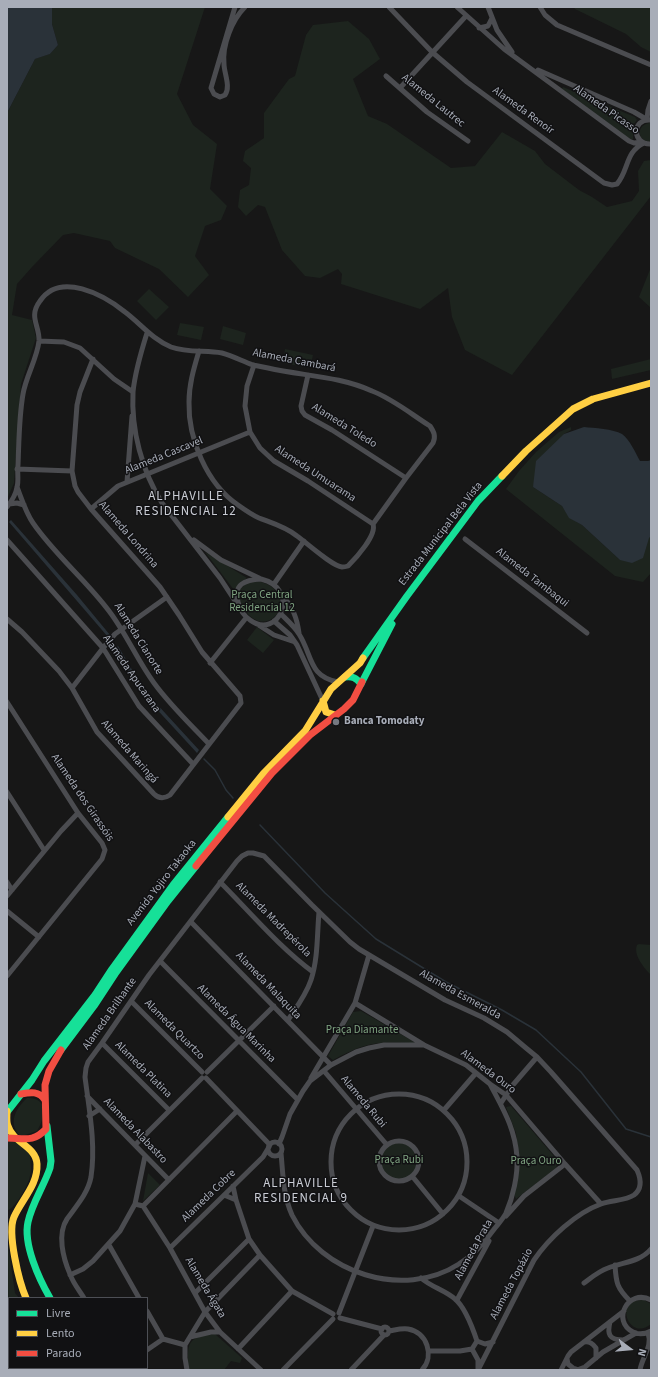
<!DOCTYPE html>
<meta charset="utf-8">
<style>
body{margin:0}
#map{position:relative;width:658px;height:1377px;overflow:hidden;background:#171717;font-family:"Source Sans 3",sans-serif}
canvas{display:block}
.frame{position:absolute;inset:0;border:8px solid #a8adb8;pointer-events:none}
.legend{position:absolute;left:8px;top:1297px;width:140px;height:72px;box-sizing:border-box;background:#111113;border:1px solid #4d4f55;margin:0;padding:5px 7px;list-style:none;font-size:12px;color:#a8adb8}
.legend li{display:flex;align-items:center;gap:8px;height:20px}
.legend b{width:20px;border:1px solid #4d4f55}
.north{position:absolute;left:610px;top:1329px;width:40px;height:40px;-webkit-text-stroke:3px #111113;paint-order:stroke;rotate:106deg;font-size:11px;font-weight:700;line-height:16px;text-align:center;color:#a8adb8}
.north::after{content:'';display:block;margin:auto;width:14px;height:18px;background:#a8adb8;clip-path:polygon(50% 0,100% 100%,50% 72%,0 100%)}
</style>
<div id="map">
<canvas width="658" height="1377"></canvas>
<div class="frame"></div>
<ul class="legend">
<li><b style="height:5px;background:#16e098"></b>Livre</li>
<li><b style="height:5px;background:#ffcf43"></b>Lento</li>
<li><b style="height:5px;background:#f24e42"></b>Parado</li>
</ul>
<div class="north">N</div>
</div>
<script>
const g = document.querySelector('canvas').getContext('2d');
g.lineJoin = 'round';
function fill(path, color) {
  g.fillStyle = color;
  g.fill(path, 'evenodd');
}
function trace(path, color, width, dash) {
  g.strokeStyle = color;
  g.lineWidth = width;
  g.lineCap = dash ? 'butt' : 'round';
  g.setLineDash(dash || []);
  g.stroke(path);
}
function drawText(font, color, halo, rows, align = 'center') {
  g.font = font + ' "Source Sans 3",sans-serif';
  g.lineWidth = 3;
  g.setLineDash([]);
  g.textBaseline = 'middle';
  g.strokeStyle = halo;
  g.fillStyle = color;
  for (const [text, x, y, turn = 0] of rows) {
    g.save();
    g.translate(x, y);
    g.rotate((+turn || 0) * Math.PI / 180);
    g.textAlign = isNaN(turn) ? turn : align;
    if (halo) g.strokeText(text, 0, 0);
    g.fillText(text, 0, 0);
    g.restore();
  }
}
const green = new Path2D(`
 M52,7H205L177,94L193,125L217,144L210,189L227,206L221,220L205,226L195,256L209,275L188,297L159,269L115,248L110,241L74,233L63,235L32,267L17,284L12,315L32,320L36,338L21,384L14,483L7,499V113L35,59L50,54L58,45L52,24Z
 M574,7H651V52L641,47L626,34L575,9Z
 M348,21L369,39L380,59L353,79L368,116L387,124L451,168L475,166L502,132L535,151L545,164L579,190L592,197L607,207L632,201L639,191L638,171L644,161L651,160V196L512,375L465,350L452,317L448,288L420,309L341,284L342,274L338,269L320,278L305,276L282,250L265,207L258,205L246,216L238,207L240,190L249,185L251,168L243,161L245,151L264,138V113L289,79L295,76L306,35L313,25Z
 M563,87L635,117L637,120L633,125V139H630L562,89Z
 M649,123H651V142C638,142 635,126 649,123Z
 M651,267V308L639,297Z
 M149,289L169,307L156,320L137,301Z
 M180,323L204,327L201,340L177,335Z
 M223,326L246,333L243,345L220,339Z
 M285,349L313,355L310,368L283,363Z
 M651,359V370L612,379L611,369Z
 M571,427V430L564,434L533,487L562,506L570,518L582,525L620,560L651,536V573L643,582L615,576L506,489L519,471L536,452L559,432Z
 M205,552L247,578L241,582L234,590Z
 M258,581C302,592 272,640 248,614C239,605 238,601 240,589L247,583Z
 M257,627L274,640L263,653L247,640Z
 M639,944L651,945V975C644,968 633,955 637,945Z
 M361,1011L416,1043C401,1043 384,1041 368,1045C356,1048 344,1054 333,1060L328,1056L353,1012Z
 M27,1098C49,1097 45,1118 37,1131L25,1135H19C8,1122 16,1108 27,1098Z
 M511,1106L558,1161L556,1168L516,1199L514,1194L518,1152L516,1133L506,1107Z
 M7,1140L18,1143L30,1153C30,1161 32,1169 30,1176C28,1186 16,1207 7,1211Z
 M380 1161a19 19 0 1 1 38 0a19 19 0 1 1-38 0Z
 M148,1173L160,1185L143,1201Z
 M7,1238L15,1293L19,1298H9V1368H65L66,1370H7Z
 M644,1300L651,1304V1324C633,1340 616,1310 634,1301C637,1300 641,1300 644,1300Z
 M215,1334L242,1358L240,1363L231,1361L224,1370H188C188,1344 185,1337 215,1334Z`);
const water = new Path2D(`
 M7,7H52V24L58,45L50,54L35,59L7,113Z
 M584,427C594,428 613,429 622,434C630,440 635,452 640,461H648L651,460V536L649,538L643,558L632,563L620,560L582,525L569,518L562,506L533,487L536,461L564,434Z
 M11,520L77,595L110,635L108,637L9,522Z
 M118,646L144,690L199,750L197,753L140,691L115,648Z`);
const stream = new Path2D(`
 M204,759L215,770L226,790L233,798
 M260,825L325,893L376,939L446,982L502,1010L536,1030L581,1072L626,1129L651,1137`);
const street = new Path2D(`
 M235,7L211,88L214,94L220,97L225,95C231,87 224,73 224,64C222,45 232,20 245,7
 M389,7L432,52L467,82L604,183L612,185L617,184C629,170 625,152 644,143
 M457,7L504,49L629,141L634,143L642,142
 M488,7L497,30L512,52
 M540,7L545,15L557,25L651,65
 M479,28L488,26L492,18
 M538,70L634,112L646,119
 M386,76L427,112L468,141
 M400,88L466,16
 M647,119L648,110L651,101
 M651,120C631,118 632,145 651,144
 M147,333C141,352 135,372 133,392C131,430 142,471 162,503L220,578L239,607
 M39,341L64,342L80,348L114,379L133,392
 M254,365L247,386L245,406L250,432L260,448L274,461L308,481L373,524
 M308,375L301,406L302,411L305,415L332,430L406,478
 M17,469L72,471
 M127,482L132,416
 M17,487C22,500 26,513 33,523C55,555 86,580 109,611C126,633 137,660 154,683C170,705 190,724 209,744
 M9,504L17,503L24,505
 M7,507C11,502 16,494 17,487C19,481 17,472 18,465C19,441 19,417 23,394C26,376 37,359 39,341C40,326 28,317 40,301C60,271 104,295 125,312C141,324 152,339 171,347C188,353 206,350 222,353C233,356 242,361 253,365C258,366 263,367 268,368C303,376 339,376 372,391C393,399 411,414 430,426C434,432 436,436 433,443L406,478L373,524C377,535 356,558 348,566C345,567 345,567 342,567C332,566 307,543 297,536C286,527 272,523 259,518C252,515 245,510 238,505C207,484 188,439 189,402C189,384 194,368 199,351
 M91,509L118,486L250,432
 M465,539L587,633
 M7,540L103,648L139,706L193,764
 M194,540L221,560L259,578
 M261,579C302,589 278,641 250,620C244,616 240,610 238,602C233,584 245,580 261,579Z
 M274,584L304,541
 M283,596C293,608 297,618 299,633
 M281,614C287,620 295,627 299,634C313,656 308,676 338,682
 M7,619L22,632L59,671L72,688L97,732L154,794C159,799 164,799 170,795L241,703L240,696L202,652L179,615L160,587L91,509L78,492L75,486L72,471L77,405L80,392L93,359
 M274,621L290,635L297,645L323,701
 M260,626L274,635L295,642
 M210,663L246,618
 M72,688L103,648L115,634L167,597
 M7,702L78,813L102,843L105,850L102,859L7,976
 M7,792L44,850
 M7,882L12,890
 M220,882C250,912 279,947 313,972
 M7,896L61,831L78,813
 M7,911L39,937
 M191,922L331,1065
 M160,961L298,1100
 M131,1001L202,1072
 M355,1003L424,1045L466,1065L490,1084L506,1095L565,1164L601,1204
 M288,1020C296,1008 306,995 311,980C318,959 317,935 319,912
 M102,1043L169,1110
 M324,1071L387,1145
 M207,1072L274,1006
 M206,1078L270,1145
 M311,1078L355,1003L369,955
 M331 1162a68 68 0 1 1 136 0a68 68 0 1 1-136 0Z
 M87,1096L169,1180
 M501,1103L512,1086L537,1057
 M444,1110L476,1073
 M89,1116L100,1109
 M379 1161a20 20 0 1 1 40 0a20 20 0 1 1-40 0Z
 M268 1149a7 7 0 1 1 14 0a7 7 0 1 1-14 0Z
 M279,1144L282,1137L290,1114L303,1091L310,1081L331,1065L356,1052L369,1048L384,1045H423
 M135,1145L202,1078
 M281,1153C283,1174 283,1195 292,1215C321,1273 403,1300 459,1264C474,1255 485,1242 495,1228C499,1223 503,1219 506,1213C513,1197 518,1175 517,1157C515,1128 503,1109 490,1084
 M412,1176L443,1214
 M233,1186L236,1200L249,1239L260,1255L292,1291L333,1314
 M224,1195L236,1200
 M459,1196L499,1223
 M135,1204L143,1206L237,1111
 M143,1206L170,1248L205,1312L220,1332L261,1370
 M506,1216L524,1196L565,1164
 M109,1245L139,1298
 M170,1248L263,1157L269,1147
 M615,1265C616,1283 617,1288 630,1301
 M70,1275L83,1269L93,1261L120,1231L135,1204L145,1156
 M421,1278C431,1287 445,1290 455,1299C465,1307 473,1329 477,1341L472,1349L478,1360V1369
 M584,1283C592,1277 599,1271 608,1268C623,1262 640,1262 651,1249
 M195,1293L249,1239
 M84,1298C79,1290 73,1283 70,1274C63,1258 57,1234 67,1219C77,1205 88,1193 91,1177C96,1144 89,1109 85,1077L86,1068L88,1062L102,1043L149,975L237,861L242,856L248,853H253L264,856L312,905L350,942L359,949L445,1000L484,1018L507,1032L526,1048L537,1057L551,1072L637,1170C641,1179 642,1189 634,1195C625,1201 611,1200 601,1204C576,1213 549,1238 534,1260L478,1370
 M457,1300L489,1241
 M651,1300C628,1288 611,1321 633,1332C639,1335 645,1334 651,1331
 M147,1311L163,1339
 M339,1313L373,1226
 M340,1318L382,1329
 M610,1322C607,1334 609,1340 623,1340
 M381 1331a4 4 0 1 1 8 0a4 4 0 1 1-8 0Z
 M389,1331C395,1330 402,1328 408,1329C427,1332 435,1356 422,1370
 M190,1337L211,1332H220
 M477,1341L485,1344L493,1342
 M584,1342C590,1341 593,1344 596,1348V1358
 M238,1349L292,1291
 M147,1350L163,1339L185,1345
 M429,1351H460L472,1349
 M567,1359L568,1364L573,1368L579,1370
 M187,1370L185,1358V1345L205,1312L260,1255
 M283,1370L333,1319
 M351,1370L384,1335
 M561,1370L568,1356L571,1352L624,1311
 M577,1370L585,1367L603,1352L636,1333
 M640,1370C642,1357 653,1346 648,1333`);
const fast = new Path2D(`
 M363,658L407,596L478,501L502,476
 M345,677C353,676 356,678 361,684
 M362,682L392,624
 M61,1050L94,1006L115,974L168,901L196,866
 M7,1112L32,1080L44,1061L95,995L112,969L173,885L228,817
 M47,1126L51,1161L50,1168C44,1186 32,1203 28,1222C23,1244 39,1279 50,1298
 M90,1368L91,1370`);
const slow = new Path2D(`
 M502,476L526,451L573,409L593,399L651,383
 M323,701L326,712L335,715
 M228,817L263,774L305,731L331,689L360,663L363,658
 M7,1111C7,1116 6,1122 8,1126C13,1143 36,1146 37,1164C38,1185 22,1199 14,1217C7,1233 19,1282 26,1298
 M77,1368L78,1370`);
const jam = new Path2D(`
 M196,866L272,773L310,735L344,709L353,700L362,682
 M21,1094C31,1092 39,1091 45,1100
 M7,1138C24,1138 33,1143 46,1129L45,1085L49,1071L61,1050`);
const markers = [
 [336,722,4,"#757880"]
];
const streetNames = [
 ["Alameda Lautrec",433,101,39],
 ["Alameda Picasso",606,110,35],
 ["Alameda Renoir",523,111,36],
 ["Alameda Cambará",294,361,11],
 ["Alameda Toledo",344,426,32],
 ["Alameda Cascavel",164,456,-22],
 ["Alameda Umuarama",315,474,33],
 ["Estrada Municipal Bela Vista",441,534,-52],
 ["Alameda Londrina",128,535,49],
 ["Alameda Tambaqui",532,578,38],
 ["Alameda Cianorte",138,639,58],
 ["Alameda Apucarana",131,674,55],
 ["Alameda Maringá",129,752,49],
 ["Alameda dos Girassóis",82,798,56],
 ["Avenida Yojiro Takaoka",162,883,-52],
 ["Alameda Madrepérola",273,920,45],
 ["Alameda Malaquita",268,986,46],
 ["Alameda Esmeralda",460,995,29],
 ["Alameda Brilhante",110,1014,-55],
 ["Alameda Água Marinha",236,1024,45],
 ["Alameda Quartzo",174,1030,45],
 ["Alameda Platina",143,1070,45],
 ["Alameda Ouro",488,1072,37],
 ["Alameda Rubi",363,1102,50],
 ["Alameda Alabastro",135,1131,46],
 ["Alameda Cobre",209,1196,-44],
 ["Alameda Prata",474,1250,-61],
 ["Alameda Topázio",512,1284,-62],
 ["Alameda Ágata",205,1288,59]
];
const parkNames = [
 ["Praça Central",262,596],
 ["Residencial 12",262,609],
 ["Praça Diamante",362,1031],
 ["Praça Rubi",399,1161],
 ["Praça Ouro",536,1162]
];
const poiNames = [
 ["Banca Tomodaty",344,722]
];
const quarterNames = [
 ["ALPHAVILLE",186,497],
 ["RESIDENCIAL 12",186,512],
 ["ALPHAVILLE",301,1184],
 ["RESIDENCIAL 9",301,1199]
];
fill(green, '#1d241e');
fill(water, '#2a3239');
trace(stream, '#2a3239', 1.5);
trace(street, '#4b4c50', 5);
trace(fast, '#16e098', 7);
trace(slow, '#ffcf43', 7);
trace(jam, '#f24e42', 7);
for (const [x, y, r, color] of markers) {
  const dot = new Path2D();
  dot.arc(x, y, r, 0, 2 * Math.PI);
  g.fillStyle = color;
  g.fill(dot);
  trace(dot, '#111113', 1.5);
}
drawText('11px', '#a8adb8', '#111113', streetNames);
drawText('11px', '#7fa381', '#111113', parkNames);
drawText('bold 11px', '#a8adb8', '#111113', poiNames, 'left');
g.letterSpacing = '1px';
drawText('13px', '#c9ccd4', '#111113', quarterNames);
g.letterSpacing = '0px';
</script>
